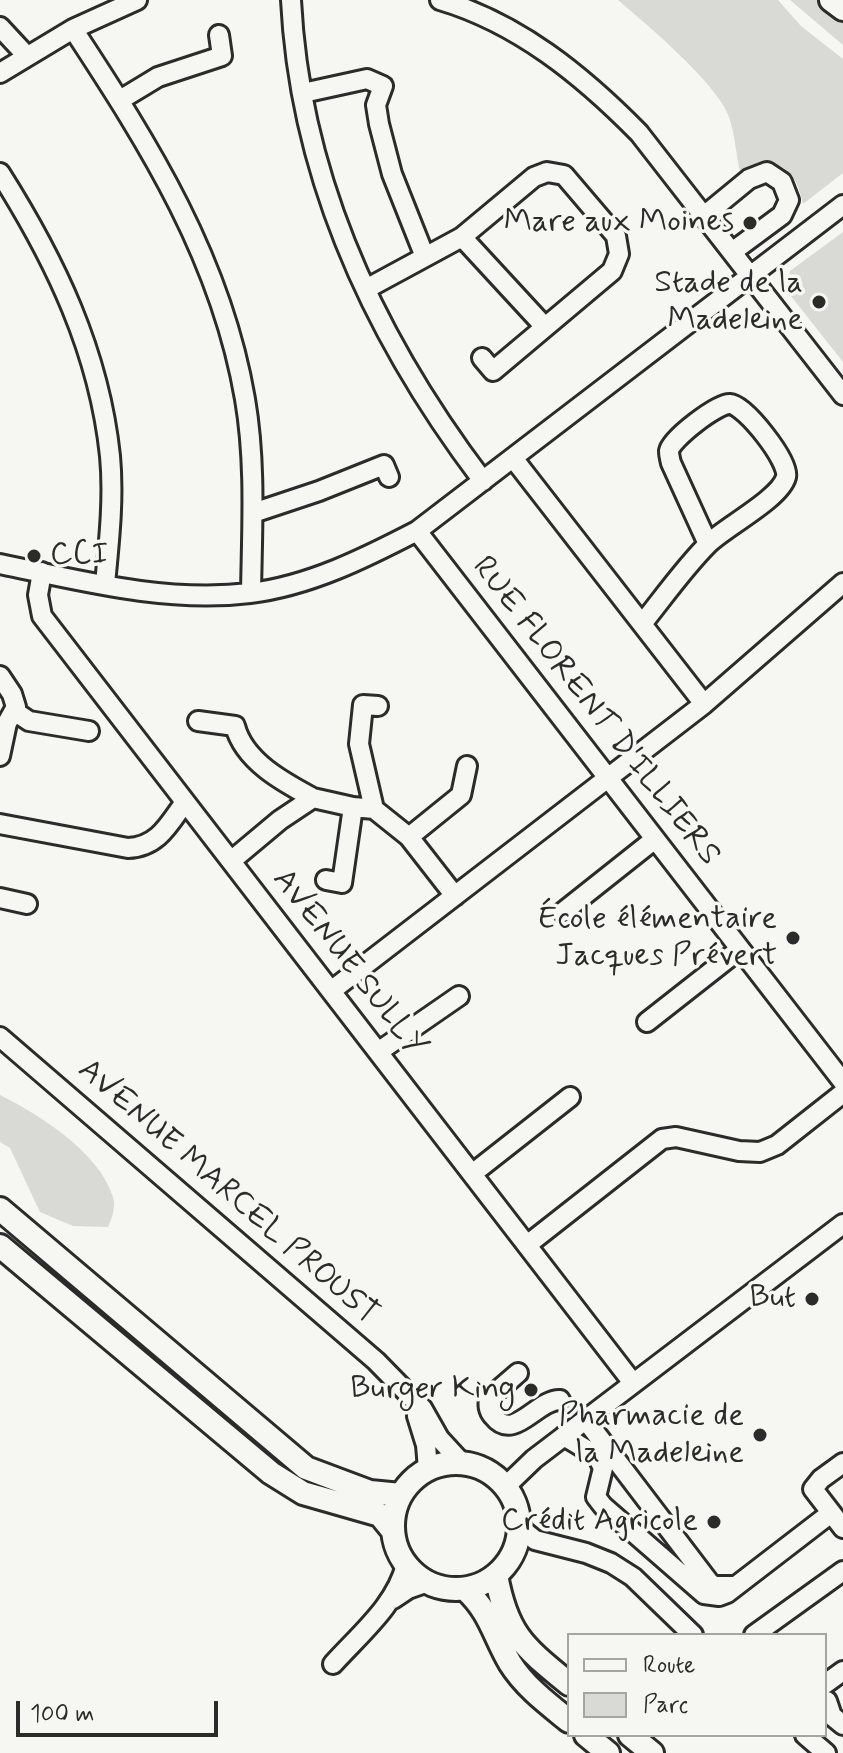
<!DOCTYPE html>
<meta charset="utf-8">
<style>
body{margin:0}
#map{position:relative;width:843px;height:1753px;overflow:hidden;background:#f6f6f2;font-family:Mynerve,sans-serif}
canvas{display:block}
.legend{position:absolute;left:567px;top:1633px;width:260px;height:104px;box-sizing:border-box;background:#f6f6f2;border:2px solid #a5a5a2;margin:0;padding:10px 14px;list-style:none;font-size:24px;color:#2b2b2b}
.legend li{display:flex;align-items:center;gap:16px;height:40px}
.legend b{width:40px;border:2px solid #a5a5a2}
.scale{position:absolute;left:16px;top:1701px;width:202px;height:36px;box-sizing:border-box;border:4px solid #2b2b2b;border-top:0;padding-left:10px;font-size:24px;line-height:28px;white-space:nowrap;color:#2b2b2b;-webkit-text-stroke:6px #f6f6f2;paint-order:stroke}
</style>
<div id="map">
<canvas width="843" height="1753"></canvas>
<ul class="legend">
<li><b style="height:10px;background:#f6f6f2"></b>Route</li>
<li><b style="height:22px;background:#d9d9d5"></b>Parc</li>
</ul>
<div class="scale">100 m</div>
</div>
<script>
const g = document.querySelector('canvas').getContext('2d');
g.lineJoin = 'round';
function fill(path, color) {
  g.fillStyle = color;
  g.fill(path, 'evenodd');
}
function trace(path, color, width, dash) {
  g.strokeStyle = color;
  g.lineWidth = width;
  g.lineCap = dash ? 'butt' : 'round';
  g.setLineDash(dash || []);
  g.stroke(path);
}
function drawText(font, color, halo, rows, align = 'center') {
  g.font = font + ' Mynerve,sans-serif';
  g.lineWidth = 7;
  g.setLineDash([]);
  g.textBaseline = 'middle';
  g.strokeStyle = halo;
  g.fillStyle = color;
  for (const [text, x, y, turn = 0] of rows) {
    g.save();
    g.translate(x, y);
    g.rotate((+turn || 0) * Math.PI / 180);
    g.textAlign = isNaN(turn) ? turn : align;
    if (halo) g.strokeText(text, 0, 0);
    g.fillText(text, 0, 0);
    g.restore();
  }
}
const green = new Path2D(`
 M618,0H778L801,26L843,59V173L803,204C795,164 775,157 740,172C736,155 735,134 729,117C718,84 646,24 618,0Z
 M790,0H817L843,21V45Z
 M843,232V362L787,291L790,271Z
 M0,1095C40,1115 99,1152 113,1197C116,1207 112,1218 108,1227L73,1226L40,1212L10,1148L0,1142Z`);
const minor = new Path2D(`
 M291,0C300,180 376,340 483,481
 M440,0C518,23 582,75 639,133L843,395
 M0,27L26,55
 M73,29C150,146 221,259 245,399C256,463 252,528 251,593
 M0,73L73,29L137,0
 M303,93L367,79L383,86L376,105L379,124L392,174L425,257
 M120,100L158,77L222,56L219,35
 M0,173C55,260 99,351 110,456C114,498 109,542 105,584
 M704,216L749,179L767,172L782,182L789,200L782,215L732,252
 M462,237L545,327
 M366,289L462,237L534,177L547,172L564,175L616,236L619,254L612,271L493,371L482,358
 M513,458L704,704
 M253,513L319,491L384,465L389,477
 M417,531L843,1082
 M0,564C82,581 166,603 250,593C309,586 365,558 417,531L843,205
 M42,572L38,595L42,616L633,1383
 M642,624C663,598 684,568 708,544C725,527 780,499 786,477C790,462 745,405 730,404C718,403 671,439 669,451C669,455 670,459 671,463L708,544
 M0,676L12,694L16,707L7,723L0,756
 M14,711L29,721L89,731
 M198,721L235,726C244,761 283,782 313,798
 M374,809L359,744L363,705L378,706
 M0,824L128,848C158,847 169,824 185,802
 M409,837L461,795L467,766
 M231,861L280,820L313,798L353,807L374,809L409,837L455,896
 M326,880L342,883L353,807
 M0,898L27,904
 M563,912L655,839
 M331,991L704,704L843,583
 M647,1022L740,949
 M0,1037L376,1361L422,1408L439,1438L462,1463
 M378,1052L459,996
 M472,1174L570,1097
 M527,1245L662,1139L676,1137L739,1151L760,1152L777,1145L843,1093
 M518,1373L489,1398C488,1405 488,1410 493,1416C514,1443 537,1399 560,1400
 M417,1416L426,1445L428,1469
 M585,1419L709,1582L714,1586H733
 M564,1436L597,1456L603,1468L596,1497L603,1506L704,1594L719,1596L727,1593L831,1513
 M843,1463L821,1479L813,1489L843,1528
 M505,1487L534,1459L843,1224
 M519,1527L535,1540L586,1553L611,1563L633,1577L693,1635
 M393,1599L408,1589L428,1582
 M754,1635L843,1571
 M333,1664C360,1634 397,1604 406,1564
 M825,1684L843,1671
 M827,1701L832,1716L843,1725
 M805,1735L826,1753`);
const major = new Path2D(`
 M831,0L843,9
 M0,1209L306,1468L370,1492L401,1495
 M0,1246L271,1473L303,1493L380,1515L393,1531
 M393 1526a63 63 0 1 1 126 0a63 63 0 1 1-126 0Z
 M496,1575C507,1635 524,1647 569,1684
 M465,1589C491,1613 493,1634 510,1663C525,1687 548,1704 569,1721
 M586,1735L608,1753
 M630,1735L652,1753`);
const markers = [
 [750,223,8,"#2b2b2b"],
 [819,302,8,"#2b2b2b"],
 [34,556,8,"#2b2b2b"],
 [793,938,8,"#2b2b2b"],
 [812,1299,8,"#2b2b2b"],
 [531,1390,8,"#2b2b2b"],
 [760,1435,8,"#2b2b2b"],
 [714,1522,8,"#2b2b2b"]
];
const poiNames = [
 ["Mare aux Moines",734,223],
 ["Stade de la",803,284],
 ["Madeleine",803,321],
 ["CCI",50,556,"left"],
 ["École élémentaire",777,920],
 ["Jacques Prévert",777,957],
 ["But",796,1299],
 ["Burger King",515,1390],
 ["Pharmacie de",744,1417],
 ["la Madeleine",744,1454],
 ["Crédit Agricole",698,1522]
];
const streetNames = [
 ["RUE FLORENT D'ILLIERS",595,712,52],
 ["AVENUE SULLY",348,964,52],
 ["AVENUE MARCEL PROUST",227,1193,41]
];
fill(green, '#d9d9d5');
trace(minor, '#2b2b2b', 24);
trace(major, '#2b2b2b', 28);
trace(minor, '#f6f6f2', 18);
trace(major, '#f6f6f2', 22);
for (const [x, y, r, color] of markers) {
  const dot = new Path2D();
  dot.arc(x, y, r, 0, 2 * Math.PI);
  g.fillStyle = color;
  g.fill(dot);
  trace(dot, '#f6f6f2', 3);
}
drawText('32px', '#2b2b2b', '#f6f6f2', poiNames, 'right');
drawText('32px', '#2b2b2b', '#f6f6f2', streetNames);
</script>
